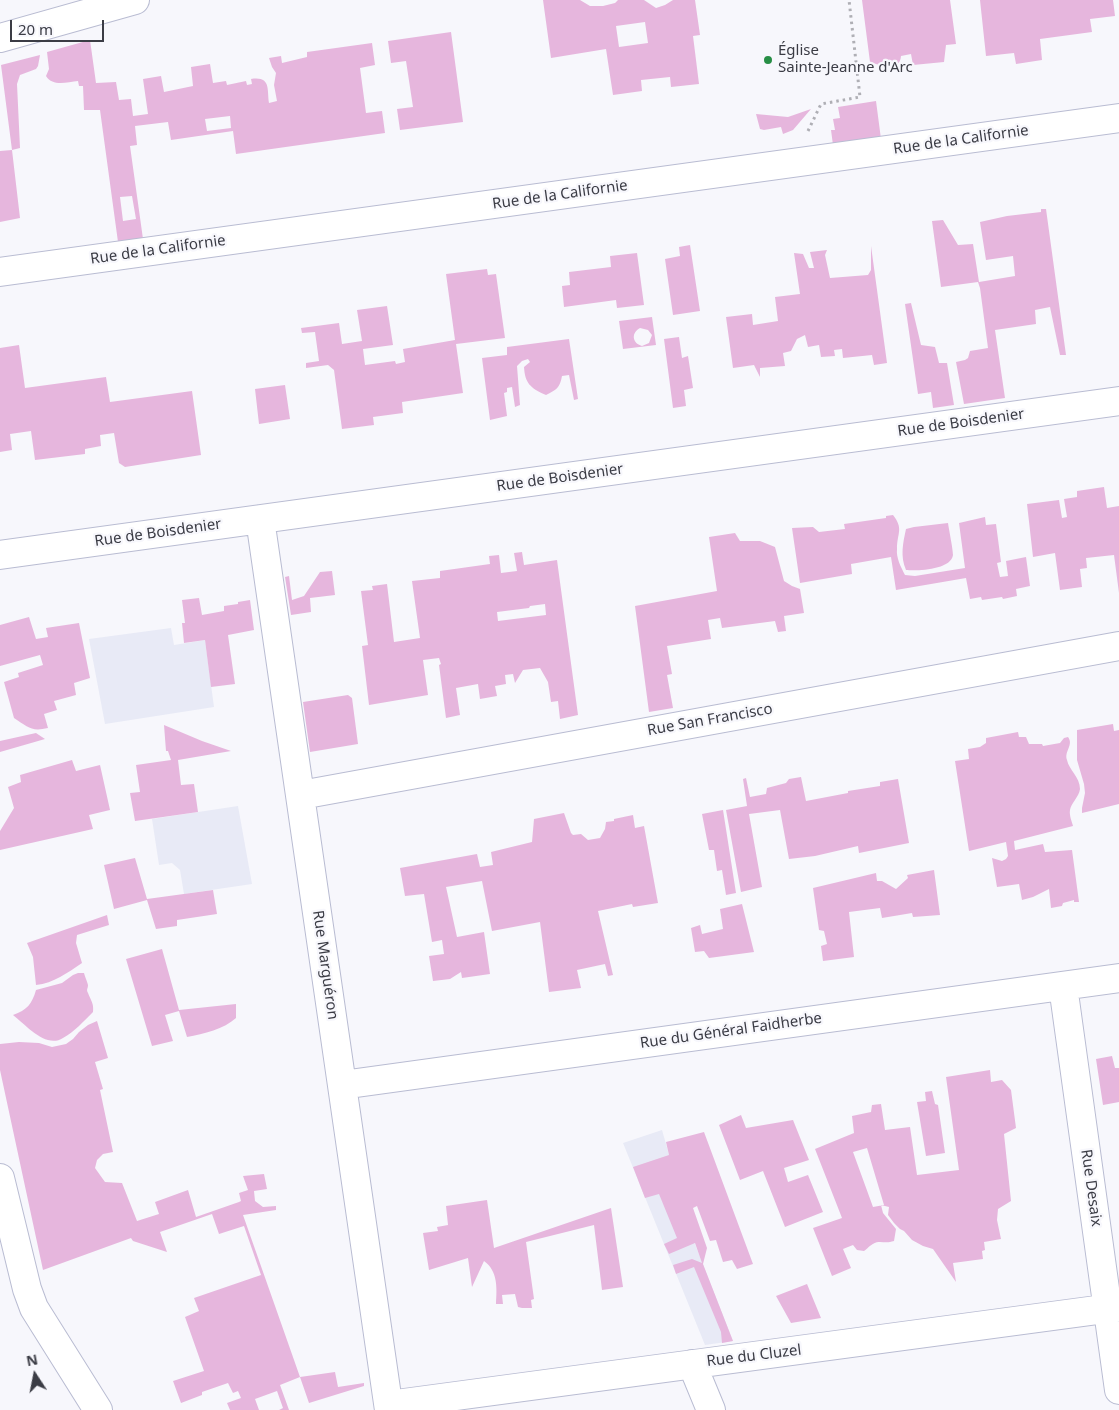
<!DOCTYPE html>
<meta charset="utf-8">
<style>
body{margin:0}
#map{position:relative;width:1119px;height:1410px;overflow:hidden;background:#f7f7fc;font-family:"Noto Sans",sans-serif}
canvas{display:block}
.north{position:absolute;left:10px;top:1350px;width:50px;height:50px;-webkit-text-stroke:4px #f7f7fc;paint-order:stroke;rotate:349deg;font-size:14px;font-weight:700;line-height:20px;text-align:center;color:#3b3c45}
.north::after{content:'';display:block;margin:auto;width:18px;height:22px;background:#3b3c45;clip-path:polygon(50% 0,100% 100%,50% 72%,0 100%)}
.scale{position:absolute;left:10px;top:20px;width:94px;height:22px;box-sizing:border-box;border:2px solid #3b3c45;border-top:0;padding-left:6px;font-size:15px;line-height:18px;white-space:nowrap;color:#3b3c45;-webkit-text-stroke:4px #f7f7fc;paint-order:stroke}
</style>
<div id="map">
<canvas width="1119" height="1410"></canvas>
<div class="north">N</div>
<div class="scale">20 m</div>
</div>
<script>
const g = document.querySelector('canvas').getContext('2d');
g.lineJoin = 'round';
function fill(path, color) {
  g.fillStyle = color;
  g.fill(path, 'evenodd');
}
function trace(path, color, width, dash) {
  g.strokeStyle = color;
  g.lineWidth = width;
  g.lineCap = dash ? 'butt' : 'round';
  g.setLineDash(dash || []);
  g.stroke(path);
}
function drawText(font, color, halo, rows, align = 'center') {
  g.font = font + ' "Noto Sans",sans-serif';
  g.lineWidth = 4.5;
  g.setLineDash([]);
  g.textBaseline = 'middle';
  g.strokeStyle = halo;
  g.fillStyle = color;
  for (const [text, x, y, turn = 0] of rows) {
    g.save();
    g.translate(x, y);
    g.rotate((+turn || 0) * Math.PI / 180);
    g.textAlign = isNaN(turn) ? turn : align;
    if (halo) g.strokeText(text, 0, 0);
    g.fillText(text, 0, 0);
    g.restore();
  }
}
const built = new Path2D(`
 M171,628L174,645L205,640L214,707L105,724L89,639Z
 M238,806L252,884L184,894L180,870L172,863L159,865L152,819Z
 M662,1130L693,1239L733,1341L705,1345L623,1143Z`);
const green = new Path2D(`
 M543,0H580L590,6H603L615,3L618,0H644L656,8L665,5L673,0H695L700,35L693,36L699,84L671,87L670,77L641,80L642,91L613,95L606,49L551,58ZM645,22L648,43L619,47L616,26Z
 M862,0H950L956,44L946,45L944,62L913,65L911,54L901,56C900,72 881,66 870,62Z
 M980,0H1113L1115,16L1090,19L1092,32L1040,39L1042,60L1016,64L1014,53L986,56Z
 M451,32L463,122L400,130L397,109L413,107L406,61L391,63L388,41Z
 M90,40L96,83L116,82L119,100L131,99L133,116L148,114L143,79L161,76L164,92L193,86L191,67L210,64L213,83L226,81L227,85L246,81L247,85L252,84L251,79C271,76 267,89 269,103L277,101L274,85L276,73L272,67L269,58L281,56L282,63L307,57V52L372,43L375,65L360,68L366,113L382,111L385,133L236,154L233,131L171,140L168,122L135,126L137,145L130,146L143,239L118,242L100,110H84L83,86H79L78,81C67,82 53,87 46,76L49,69L47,52ZM230,116L231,128L207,131L205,119ZM132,196L136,219L123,221L120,197Z
 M40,55L38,66L36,69L20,75L17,84L20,148L12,150L20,218L0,222V151L12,150L1,65Z
 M876,101L881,139L833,145L831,130H835L833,119L840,118L838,107Z
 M811,109L793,130L783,134L781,127L764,130L760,129L756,114L788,117Z
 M1041,209H1046L1066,355H1060L1050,307L1035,310L1036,324L995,330L1005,398L964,404L956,362L965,360L968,358L970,351L988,348L980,288L978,282L941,287L932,221L943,220L958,245L973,244L979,282L1015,276L1013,256L986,260L980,222L1007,216L1041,212Z
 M690,245L700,311L673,315L665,259L680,256L679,247Z
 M871,246L887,363L874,365L872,355L843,358L842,349L834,350L835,356L821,357L819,345L808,347L805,335L797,339L791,351L783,353L785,366L760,368V377L754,365L733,368L726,317L752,314L753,325L778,321L775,297L800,294L794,253L803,254L809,268H814L810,252L827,250L825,255L830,278L868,275L871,270Z
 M637,253L644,305L617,308L616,300L564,307L562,286L570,285L569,272L611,267L610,256Z
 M487,269L488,275L496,274L505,338L456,344L463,393L402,402L403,413L373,417L374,425L342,429L334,370L328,365L306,368V363L319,361L315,332L302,333L301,328L339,323L342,344L362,341L357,310L387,306L393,345L363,349L365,365L395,361L396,364L405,362L403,349L455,340L446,274Z
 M911,303L921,345L935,347L939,363H947L954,405L933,408L931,392L918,394L905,304Z
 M652,317L656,345L623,349L619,321ZM640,328L648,330L652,335L649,343L642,346C632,343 631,333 640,328Z
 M679,337L682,358L688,356L693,388L684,390L686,406L673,408L664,339Z
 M569,339L578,399L574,400L569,375L562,376C560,388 556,390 546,395C530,388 525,383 524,367L530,362L528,359L522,361L517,366L520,405L515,407L512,387L507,388V392L504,393L507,416L490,420L482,358L507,355V347Z
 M19,345L25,388L106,377L110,402L192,391L201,455L125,467L119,463L114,433L100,435L101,446L85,449V454L35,460L31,431L10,434L12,450L0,452V348Z
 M285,385L290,419L259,424L255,389Z
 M1104,487L1107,508L1119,506V593L1114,555L1086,558L1087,568L1080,569L1082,587L1060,590L1055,553L1033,557L1027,504L1059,500L1062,518L1067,517L1064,499L1077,497V491Z
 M893,515C904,529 897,533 897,549C896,558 901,567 905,575L915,576L965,568L959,523L985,517L986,525L996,524L1001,562L997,563L1000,577L1008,576L1006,561L1026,557L1030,586L1016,589L1017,596L1003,599L1002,597L982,600L981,597L970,599L966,578L896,590L891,557L851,564L852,574L800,583L792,528L813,527L819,532L845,529L844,524L886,518V516Z
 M948,523C949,530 953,549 953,555C951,570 917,571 906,570C900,556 903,543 906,529L914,527Z
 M735,533L740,541H760L775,547L784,581L792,586L800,589L804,613L784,616L786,631L778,632L775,621L722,628L720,618L708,620L711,639L667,646L672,674L667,675L673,708L649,712L635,606L717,591L709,537Z
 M522,552L524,565L557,560L578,715L560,719L558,701L551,702L548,682L540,668L523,670L515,683L513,674L505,675L506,684L495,686L497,696L480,699L478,684L456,688L460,715L446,718L439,665L441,664L439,658L423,660L428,695L369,705L362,646L368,645L361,591L373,590L372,586L387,584L394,642L420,638L412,581L440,578V571L490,564L489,556L499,555L501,573L517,571L514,553ZM545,604L546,615L498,621L497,612L529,608L530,606Z
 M332,571L335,595L310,598L311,612L291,615L285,577L289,576L292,600L304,596L320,572Z
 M199,598L202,615L224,611V606L238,604V602L250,600L254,630L228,635L235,684L211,687L205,640L184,643L182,623H185L182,600Z
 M29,617L36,639L48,637L46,628L79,623L90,678L74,683L76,695L54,701L57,710L44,714L48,728C31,732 28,727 14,718L4,682L19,677L18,673L43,665L40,655L0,666V625Z
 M348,695L352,698L358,744L310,752L303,702Z
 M1113,724L1114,731L1119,730V804L1082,813V808L1085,793L1084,784L1077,760V730Z
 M164,725L202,741L231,751L178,760L181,785L194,784L198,812L135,821L130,793L140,792L136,765L171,760L168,751H166Z
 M1018,732L1019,737H1026L1029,744H1042L1043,746L1060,743L1064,738L1068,737C1074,745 1064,751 1067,760C1069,770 1080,777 1080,789C1079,797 1071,803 1070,810C1069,815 1072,822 1073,826L1014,841L1015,850L1043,844L1045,852L1072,850L1079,902H1074V900L1063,903L1062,906L1051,908L1049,889L1033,897L1022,900L1019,884L997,887L992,858L1002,861L1006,859L1008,856L1006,842L969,851L955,761L969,759L968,749L980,747L986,743V738Z
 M36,733L45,739L0,752V741Z
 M72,760L76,771L100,765L110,810L89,815L93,829L0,850V831L14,808L8,787L21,782L20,775Z
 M801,777L806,801L848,793V791L880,786V782L898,779L909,843L859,853L858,846L815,856L789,859L780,810L749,814L762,887L741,892L726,810L747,806L743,779L746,778L750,797L766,794L767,788L786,783L789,779Z
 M723,810L736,893L726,895L722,870L717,871L714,850H709L702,814Z
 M564,813L571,833L573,835L581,834L588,840L600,838L605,829L606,822L614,821V819L633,815L635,828L644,826L658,903L633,907L632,904L598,911L613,975L608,976L605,964L577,970L581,988L549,992L540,922L492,931L482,881L446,887L457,937L484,932L490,974L462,978L461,972L450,979L433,981L429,956L444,954L442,940L432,942L424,894L405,896L400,868L477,854L480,867L493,865L491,852L532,842L534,819Z
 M135,858L147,899L213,890L217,914L177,920V926L156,929L147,900L114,909L104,865Z
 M934,870L940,915L913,917L912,913L882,918L880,908L849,912L854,957L823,961L821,946L827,944L824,931L819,930L813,888L876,873L877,881H882L896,889L908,878L907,875Z
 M742,904L754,952L709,958L704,951L695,952L691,928L700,925L702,934L723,929L720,909Z
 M107,915L109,925L77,935L76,943L82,963C67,973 54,983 36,985L33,957L27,943Z
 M162,949L179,1010L236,1004V1018C224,1029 204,1034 187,1037L179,1011L165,1015L173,1041L152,1046L126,959Z
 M78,973H84C85,977 87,981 88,985C88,989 86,989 88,993C91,1001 94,1003 93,1012C84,1021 74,1032 63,1038C46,1049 26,1025 13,1015C27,1010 32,1004 36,990L62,983L73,975Z
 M97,1021L108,1058L95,1062L103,1089L100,1090L113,1152L103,1154L97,1160L95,1168L105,1182L122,1183L137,1221L159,1214L155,1202L188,1190L196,1217L239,1202L241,1201L239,1193L248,1190L243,1176L264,1174L267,1189L254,1191L255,1201L263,1207L276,1206V1210L243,1215L300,1377L335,1372L338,1387L364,1383V1386L309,1403L300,1377L280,1385L289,1410H279L283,1408L277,1391L255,1399L259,1410H230L227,1403L241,1398L238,1391L233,1393L228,1383L202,1392V1395L181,1403L173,1381L204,1371L185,1317L199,1311L194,1298L261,1275L244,1226L219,1234L212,1214L160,1232L167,1252L133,1241L131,1238L43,1270L0,1070V1044L19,1042L39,1043L52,1047L66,1044L73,1039L79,1032L88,1025Z
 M1112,1056L1115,1068H1119V1102L1103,1105L1096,1059Z
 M990,1070L991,1082L1002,1080L1011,1090L1016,1128L1004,1134L1011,1201L998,1209L997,1220L1001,1239L984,1242L985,1250L982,1251L983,1259L953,1263L956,1282L933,1249L923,1246L912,1240L904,1231L900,1229L894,1223L888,1215L889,1207L881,1205L883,1213L896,1229L894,1241C888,1243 885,1242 880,1242C874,1241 869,1247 864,1251L857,1250L853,1245L843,1249L851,1268L832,1276L813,1228L842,1218L815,1149L854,1133L852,1116L871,1112L872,1105L881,1104L885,1130L910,1127L917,1175L959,1170L946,1077ZM867,1148L884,1205L873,1207L853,1152Z
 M932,1091L935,1104L938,1105L945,1153L926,1156L917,1102L926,1101L925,1092Z
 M741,1115L746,1128L793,1120L809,1160L784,1168L788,1182L808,1175L823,1212L785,1227L763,1171L740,1180L719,1125Z
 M704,1132L753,1264L737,1269L732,1260L723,1262L716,1240L710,1241L697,1206L693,1208L707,1248L703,1264L733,1341L722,1343L721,1332L694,1267L676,1274L673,1265L692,1259L702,1263L695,1243L669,1254L664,1244L677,1238L659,1194L645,1198L633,1167L669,1155L666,1142Z
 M487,1200L494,1248L611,1208L623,1287L602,1290L594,1225L526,1242L534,1299L531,1300L532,1308H522L518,1307L515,1294L502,1295L503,1304H496C497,1288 498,1271 484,1261L472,1287L468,1258L429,1270L423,1233L438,1231L437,1227L448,1225L446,1206Z
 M807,1284L821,1318L791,1323L776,1296Z`);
const path = new Path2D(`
 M808,131L821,104L860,97L849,0`);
const minor = new Path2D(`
 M0,38L135,0
 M0,272L1119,118
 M260,519L389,1410
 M0,555L1119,401
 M301,795L1119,646
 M1063,986L1119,1390
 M342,1085L1119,978
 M0,1178L27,1289L34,1308L98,1410
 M692,1364L711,1410
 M389,1405L1119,1307`);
const markers = [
 [768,60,5,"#278e45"]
];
const poiNames = [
 ["Église",778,51],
 ["Sainte-Jeanne d'Arc",778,68]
];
const streetNames = [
 ["Rue de la Californie",961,140,-8],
 ["Rue de la Californie",560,195,-8],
 ["Rue de la Californie",158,250,-8],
 ["Rue de Boisdenier",961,423,-8],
 ["Rue de Boisdenier",560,478,-8],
 ["Rue de Boisdenier",158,533,-8],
 ["Rue San Francisco",710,720,-10],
 ["Rue Marguéron",325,965,82],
 ["Rue du Général Faidherbe",731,1031,-8],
 ["Rue Desaix",1091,1188,82],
 ["Rue du Cluzel",754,1356,-7]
];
fill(built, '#e8eaf6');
fill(green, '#e6b6dd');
trace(minor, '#b9bcd2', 30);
trace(path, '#afafb5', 3, [2.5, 4]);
trace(minor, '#fff', 28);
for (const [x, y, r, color] of markers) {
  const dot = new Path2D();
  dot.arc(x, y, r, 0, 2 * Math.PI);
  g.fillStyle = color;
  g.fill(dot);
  trace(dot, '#f7f7fc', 2);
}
drawText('15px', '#3b3c45', '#f7f7fc', poiNames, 'left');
drawText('15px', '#3b3c45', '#f7f7fc', streetNames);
</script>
